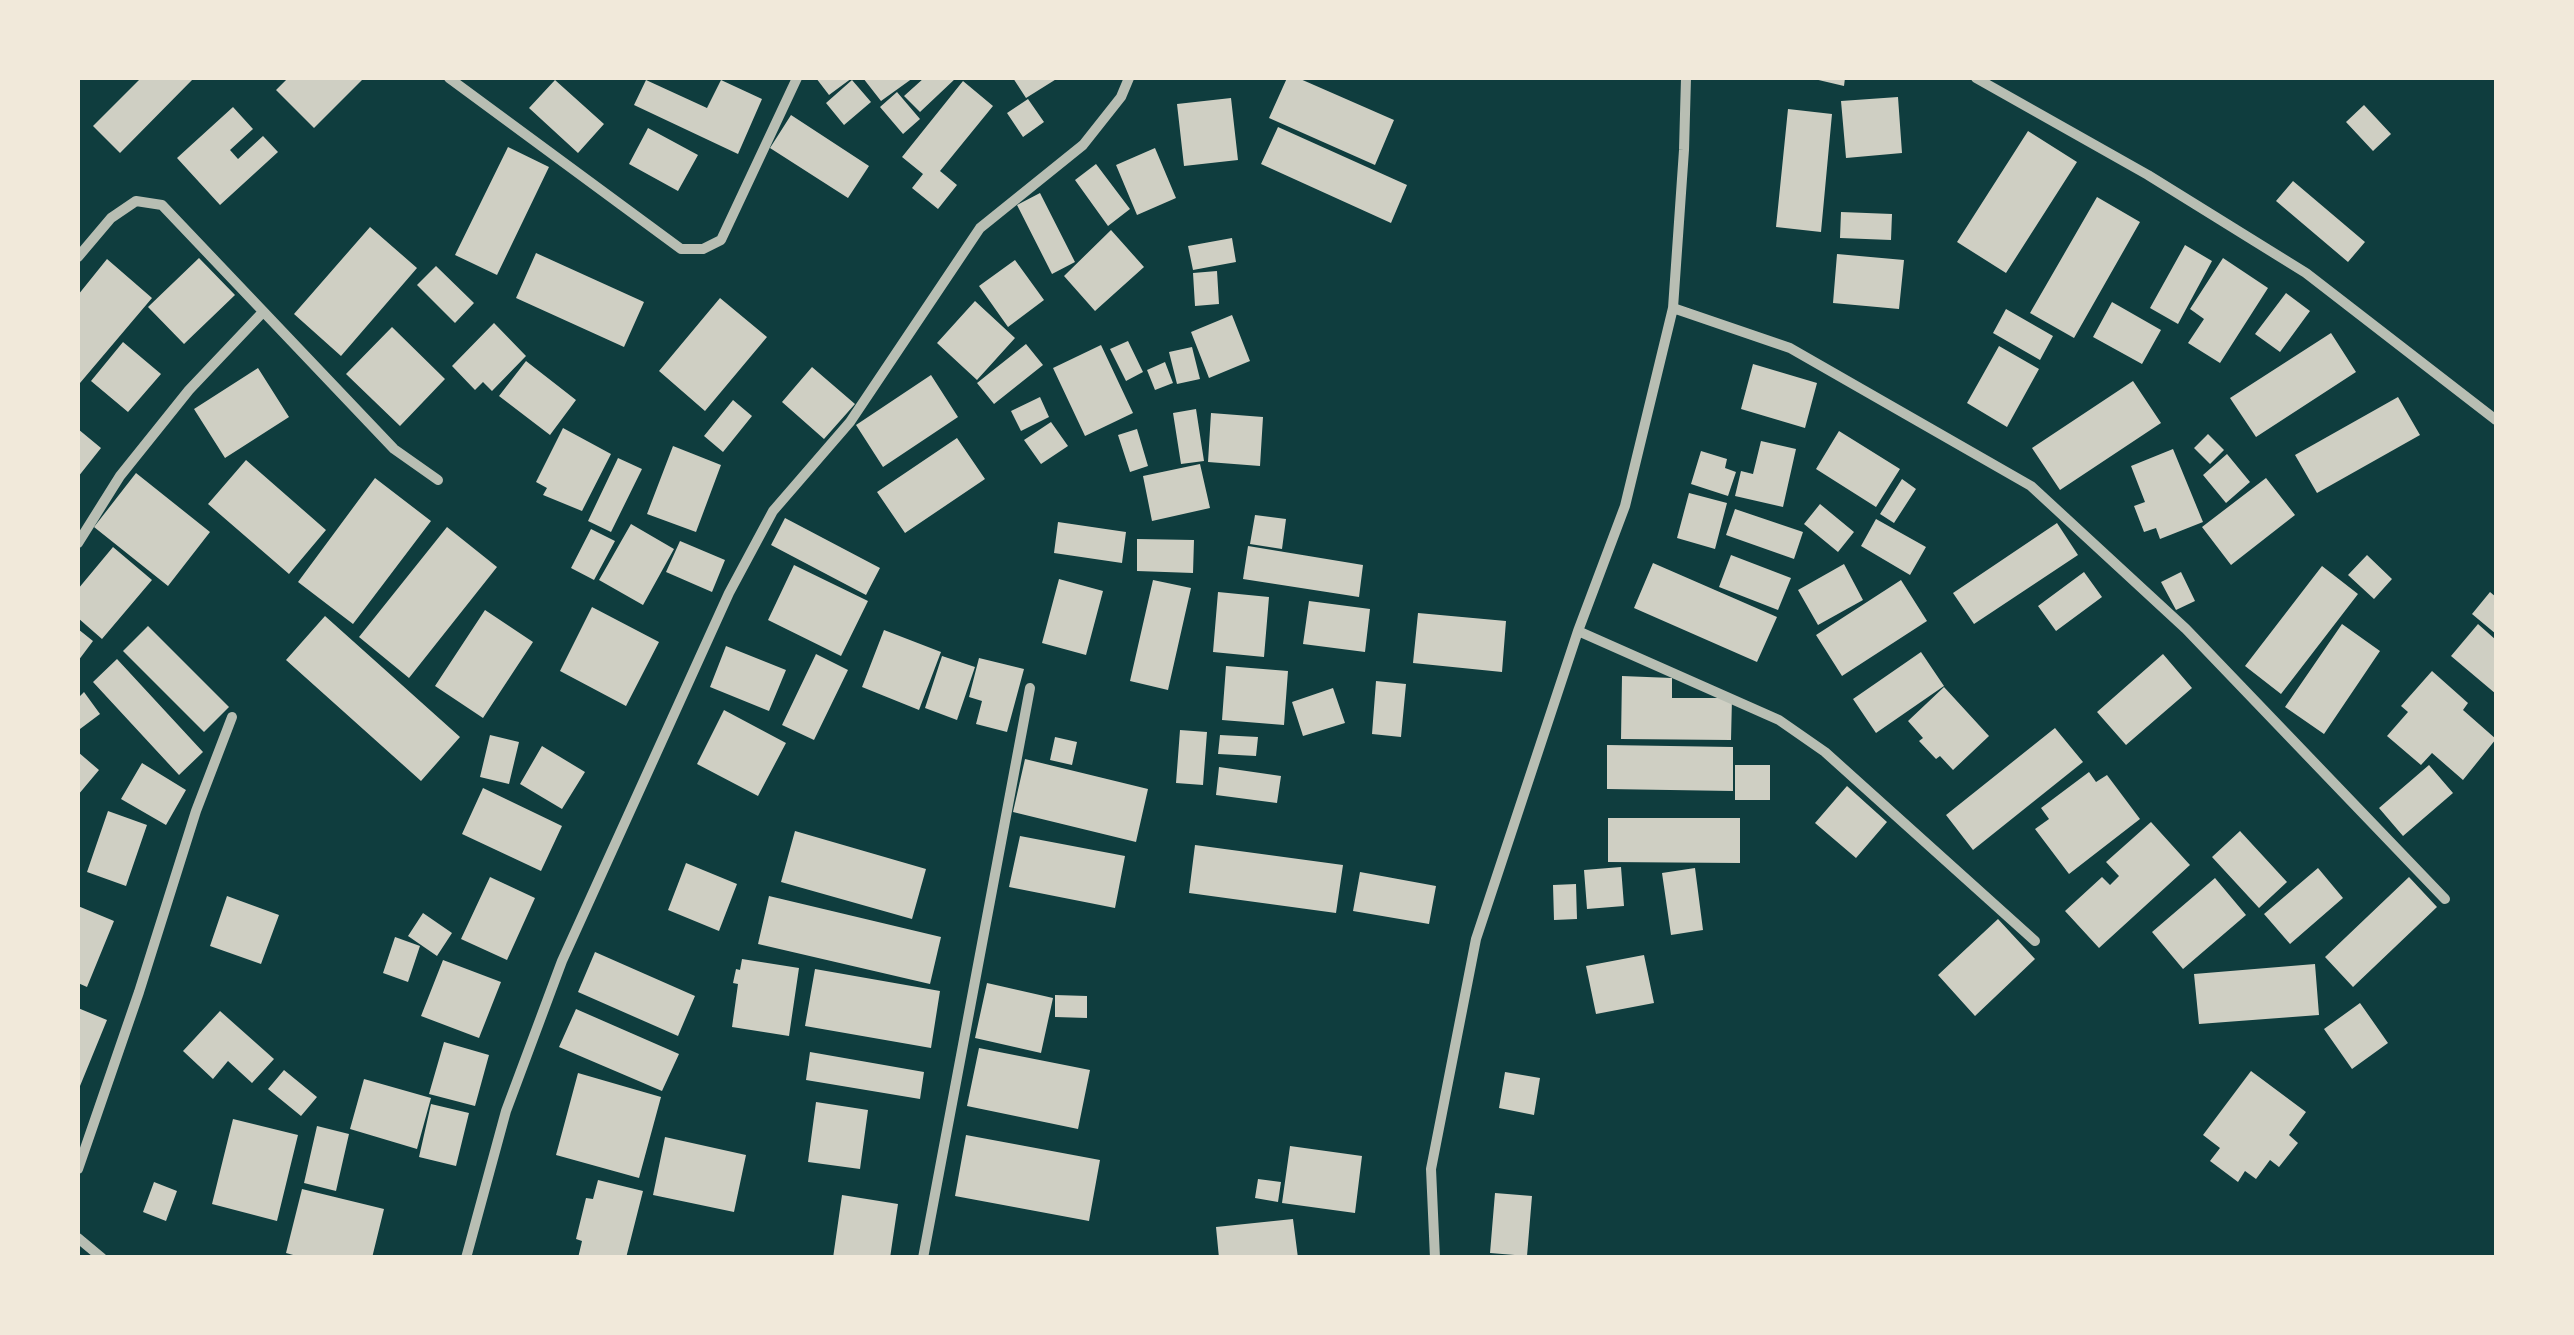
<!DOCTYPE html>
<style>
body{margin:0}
#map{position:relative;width:2574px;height:1335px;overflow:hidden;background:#0f3d3e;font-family:"Exo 2",sans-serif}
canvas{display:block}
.frame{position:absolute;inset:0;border:80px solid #f1e9da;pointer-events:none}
</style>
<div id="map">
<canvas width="2574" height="1335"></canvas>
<div class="frame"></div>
</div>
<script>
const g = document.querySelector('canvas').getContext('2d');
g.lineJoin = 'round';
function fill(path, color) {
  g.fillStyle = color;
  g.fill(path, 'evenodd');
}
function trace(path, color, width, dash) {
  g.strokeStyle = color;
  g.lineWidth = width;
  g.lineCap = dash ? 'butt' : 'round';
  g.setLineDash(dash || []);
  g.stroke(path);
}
const building = new Path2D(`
 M141,78H194L120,153L93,126Z
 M288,78H364L314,128L276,90Z
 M816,78H852L829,95Z
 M863,78H913L881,101Z
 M924,78H956L920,112L904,96Z
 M1013,78H1058L1026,98Z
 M1287,78H1298L1394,120L1375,165L1269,118Z
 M1810,78H1845L1844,86Z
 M555,80L604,124L578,153L529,108Z
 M646,80L707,108L721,80L762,99L738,154L634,105Z
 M852,80L871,102L844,125L826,103Z
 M963,81L993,106L940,171L957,185L938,209L912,188L923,174L902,157Z
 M897,92L920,119L903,134L880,107Z
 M1898,97L1902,153L1846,158L1841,101Z
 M1231,98L1238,160L1184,166L1177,104Z
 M1028,99L1044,122L1023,137L1007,113Z
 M2364,105L2391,134L2373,151L2346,122Z
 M233,107L253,129L230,150L238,159L263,136L278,152L220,205L177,158Z
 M1788,109L1832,114L1821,232L1776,227Z
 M791,115L869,166L848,198L770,148Z
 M1278,127L1407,185L1391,223L1261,164Z
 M648,128L698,155L678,191L629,164Z
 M2028,131L2077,162L2006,273L1957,242Z
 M508,147L549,167L497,275L455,255Z
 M1155,148L1176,198L1137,215L1116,165Z
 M1096,164L1130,209L1108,226L1075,180Z
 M2293,181L2365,242L2348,262L2276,201Z
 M1040,193L1075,262L1052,274L1017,205Z
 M2097,197L2140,222L2074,338L2030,313Z
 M1841,212L1892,214L1891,240L1840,238Z
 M370,227L417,268L341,356L294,314Z
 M1111,230L1144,267L1095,311L1064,276Z
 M1232,238L1236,262L1193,270L1188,246Z
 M2185,245L2212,261L2178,324L2150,308Z
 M536,253L644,302L624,347L516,298Z
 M1837,254L1904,260L1899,309L1833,303Z
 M199,258L235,295L184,344L148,307Z
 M2223,258L2268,288L2220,363L2188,343L2204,319L2190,309Z
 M107,259L152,298L80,383L78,295Z
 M1015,260L1044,300L1008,327L979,286Z
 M436,266L474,303L455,323L417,285Z
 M1217,271L1219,304L1195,306L1193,273Z
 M2286,293L2310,311L2280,352L2255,334Z
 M720,298L767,337L705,411L659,371Z
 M975,301L1015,338L977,380L937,343Z
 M2112,302L2161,330L2142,364L2093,337Z
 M2006,309L2053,336L2040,360L1993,333Z
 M1232,315L1250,361L1209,378L1191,332Z
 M494,323L526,356L492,391L483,382L475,390L452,366Z
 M392,327L445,379L400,426L346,374Z
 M2331,333L2356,372L2256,437L2230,398Z
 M1128,341L1143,372L1126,381L1110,349Z
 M123,342L161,374L128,412L91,381Z
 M1026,344L1043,365L994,404L977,383Z
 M1101,345L1133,413L1085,436L1053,368Z
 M1999,346L2039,369L2007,427L1967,403Z
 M1192,347L1200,379L1177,384L1169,352Z
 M526,361L576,400L550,435L499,396Z
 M1165,362L1173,383L1155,390L1147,370Z
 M1753,364L1817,383L1805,428L1741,409Z
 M812,367L855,404L824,439L782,402Z
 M258,368L289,417L225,458L194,409Z
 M931,375L958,417L883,467L856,425Z
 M2133,381L2161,423L2060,490L2032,448Z
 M1040,397L1049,417L1021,431L1011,411Z
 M2398,397L2420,435L2317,493L2295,455Z
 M733,400L752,416L723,452L704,436Z
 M1196,409L1204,461L1181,464L1173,413Z
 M1211,413L1263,417L1260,466L1208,462Z
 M1051,422L1068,446L1041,464L1024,440Z
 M563,428L611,454L582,511L543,495L547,488L536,482Z
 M78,429L101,448L78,477Z
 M1137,429L1148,466L1130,472L1118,435Z
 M1839,431L1900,469L1876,507L1816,469Z
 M2208,434L2224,450L2210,464L2194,448Z
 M957,438L985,479L905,533L877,492Z
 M1761,441L1796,449L1783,507L1735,496L1741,471L1753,474Z
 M673,446L721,465L696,532L647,514Z
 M2173,449L2203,522L2160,539L2156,528L2144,532L2134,506L2145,502L2131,466Z
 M1701,451L1727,459L1725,468L1736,472L1728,496L1691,484Z
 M2227,454L2250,482L2226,503L2203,475Z
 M618,458L642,469L611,532L588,521Z
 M246,460L326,530L289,574L208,504Z
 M1200,464L1210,508L1152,521L1143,476Z
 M136,473L210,532L168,586L94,527Z
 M375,478L431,521L353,624L298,582Z
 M2266,478L2295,515L2231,565L2202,527Z
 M1902,479L1916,489L1894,523L1880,514Z
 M1689,493L1727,503L1715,549L1677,538Z
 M1820,504L1854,532L1838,552L1804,524Z
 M1735,509L1803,532L1794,559L1726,535Z
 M1255,515L1286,519L1282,549L1250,544Z
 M785,518L880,568L866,595L771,545Z
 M1876,519L1926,547L1910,575L1861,546Z
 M1058,522L1126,532L1122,563L1054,553Z
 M2057,523L2078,555L1974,624L1953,593Z
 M631,524L674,549L643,605L599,580Z
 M447,527L497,567L409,678L359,637Z
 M591,529L615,541L594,580L571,568Z
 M1137,539L1194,540L1193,573L1137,571Z
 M680,541L725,560L712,592L666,572Z
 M1248,546L1363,565L1359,597L1243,579Z
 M113,547L152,580L102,639L78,618V589Z
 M1731,555L1791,578L1778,610L1719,587Z
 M2367,555L2392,579L2374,599L2348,575Z
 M1653,563L1777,617L1757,662L1634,608Z
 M1844,564L1863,600L1818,625L1798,590Z
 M794,565L868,601L841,656L768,620Z
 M2322,566L2358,594L2281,694L2245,666Z
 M2084,572L2102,597L2056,631L2038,606Z
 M2181,572L2195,601L2176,610L2161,582Z
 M1059,579L1103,591L1086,655L1042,643Z
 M1153,580L1191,588L1168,690L1130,681Z
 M1901,580L1927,621L1842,676L1816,635Z
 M1218,592L1269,597L1264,657L1213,652Z
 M2490,592L2496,597V634L2472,614Z
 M1309,601L1370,609L1365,652L1303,644Z
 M592,607L659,642L626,706L560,671Z
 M485,610L533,642L483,718L435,686Z
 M1418,613L1506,621L1502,672L1413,663Z
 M325,616L460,737L421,781L286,660Z
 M2342,624L2380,651L2324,734L2285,707Z
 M2478,624L2496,640V694L2451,656Z
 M148,626L229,707L204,732L123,651Z
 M78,629L93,641L78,661Z
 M884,630L941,652L919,710L862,687Z
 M726,646L786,670L769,711L710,687Z
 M1921,652L1944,686L1876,733L1853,699Z
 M816,654L848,670L814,740L782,725Z
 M2163,654L2192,688L2126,745L2097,712Z
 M942,656L975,667L957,720L925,708Z
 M979,658L1024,669L1007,732L976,724L982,701L969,697Z
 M117,659L203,752L179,775L93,682Z
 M1226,666L1288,671L1284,725L1222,720Z
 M2432,671L2468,703L2463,710L2496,739L2463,780L2432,753L2421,765L2387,736L2408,712L2401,706Z
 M1622,676L1672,678V698H1732L1731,740L1621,739Z
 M1376,681L1406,684L1401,737L1372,734Z
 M1944,687L1989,736L1953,770L1940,756L1936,759L1919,741L1923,738L1908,721Z
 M1333,688L1345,723L1303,736L1292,702Z
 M84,692L100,714L80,729L78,698Z
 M724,710L786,743L758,796L697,764Z
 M2055,728L2083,762L1973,850L1946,815Z
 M1180,730L1207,732L1203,785L1176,783Z
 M490,735L519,742L509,784L480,777Z
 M1220,735L1258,737L1256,756L1218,754Z
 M1055,737L1077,742L1072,765L1050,760Z
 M1607,745L1733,747V791L1607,789Z
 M542,746L585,772L562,809L520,784Z
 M78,752L99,770L78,795Z
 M1025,759L1148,789L1136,842L1013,812Z
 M142,763L186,790L166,825L121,799Z
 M1735,765H1770V800H1735Z
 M2429,765L2453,793L2403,836L2379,808Z
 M1219,767L1281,776L1277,803L1216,795Z
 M2089,772L2096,782L2107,775L2140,819L2069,874L2035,829L2049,819L2041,808Z
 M1847,786L1887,822L1856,858L1815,823Z
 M483,788L562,826L541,871L462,834Z
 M108,811L147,825L126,886L87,872Z
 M1608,818H1740V863L1608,862Z
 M2151,822L2190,865L2099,948L2065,911L2102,877L2110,885L2119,876L2106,862Z
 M795,831L926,869L912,919L781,882Z
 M2240,831L2287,882L2259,908L2212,857Z
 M1020,836L1125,856L1115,908L1009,887Z
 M1195,845L1343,865L1336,913L1189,893Z
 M686,863L737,884L719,931L668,910Z
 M1621,867L1624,906L1587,909L1584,870Z
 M1695,868L1703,930L1671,935L1662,873Z
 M2318,868L2343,898L2290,944L2264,914Z
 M1360,872L1436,886L1429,924L1353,911Z
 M490,877L535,898L507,960L461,939Z
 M2409,877L2437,907L2353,987L2325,957Z
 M2215,878L2246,915L2183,969L2152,932Z
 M1576,884L1577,919L1554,920L1553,885Z
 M227,896L279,915L261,964L210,946Z
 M769,896L941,937L930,984L758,944Z
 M78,906L114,921L87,987L78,983Z
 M423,913L452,933L437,956L408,936Z
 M1998,919L2035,959L1975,1016L1938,975Z
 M395,937L420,946L408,982L383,973Z
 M595,952L695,996L678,1036L578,992Z
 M1644,955L1654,1003L1596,1014L1586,966Z
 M742,959L799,968L789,1036L732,1027L738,984L733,983L736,969L740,970Z
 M443,960L501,982L479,1038L421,1016Z
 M2315,964L2319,1015L2199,1024L2194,974Z
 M815,969L940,991L931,1048L805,1026Z
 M987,983L1053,998L1041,1053L975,1038Z
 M1055,995L1087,996V1018L1055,1017Z
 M2360,1003L2388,1043L2352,1069L2324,1029Z
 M78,1008L107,1020L80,1086L78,1085Z
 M576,1009L679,1054L662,1091L559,1047Z
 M220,1011L274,1059L252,1083L228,1061L213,1079L183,1051Z
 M444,1042L489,1055L475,1106L429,1094Z
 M979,1048L1090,1070L1078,1129L967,1106Z
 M810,1052L924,1072L920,1099L806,1080Z
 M284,1070L317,1097L301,1116L268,1089Z
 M2251,1071L2306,1112L2289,1135L2298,1143L2279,1167L2270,1160L2256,1179L2245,1171L2238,1182L2210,1161L2220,1148L2203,1135Z
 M1505,1072L1540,1078L1534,1115L1499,1108Z
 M578,1073L661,1097L639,1178L556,1155Z
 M364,1079L431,1098L417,1149L350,1129Z
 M816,1102L868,1110L860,1169L808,1162Z
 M431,1104L469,1113L456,1166L419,1157Z
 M233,1119L298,1135L277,1221L212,1204Z
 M317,1126L349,1134L336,1191L304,1183Z
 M966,1135L1100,1160L1089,1221L955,1196Z
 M665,1137L746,1155L734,1212L653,1195Z
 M1290,1146L1362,1156L1355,1213L1282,1203Z
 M1258,1179L1281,1182L1278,1202L1255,1198Z
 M598,1180L643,1191L626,1258H578L582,1241L576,1239L586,1198L593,1199Z
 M154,1182L177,1191L166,1221L143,1212Z
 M302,1189L384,1209L372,1258H304L286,1253Z
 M1495,1193L1532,1196L1527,1256L1490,1253Z
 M842,1195L898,1204L890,1258H833Z
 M1293,1219L1298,1258H1219L1216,1227Z`);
const minor = new Path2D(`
 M449,78L681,249H703L721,240L797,78
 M1976,78L2148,175L2306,273L2496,420
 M78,257L111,218L136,201L162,205L394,449L438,480
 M1673,308L1790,348L2031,486L2186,629L2445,899
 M78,543L120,476L189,390L262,313
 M1578,631L1779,720L1825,752L2035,941
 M78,1169L139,992L196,811L232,717
 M78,1238L102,1258
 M466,1258L506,1111L562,961L729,593L773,511L850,422L980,228L1083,145L1121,97L1129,78
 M923,1258L1030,688
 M1435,1258L1431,1169L1476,939L1578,631L1625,506L1673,308L1684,150L1686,78`);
fill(building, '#cfcfc3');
trace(minor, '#b8beb3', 10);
</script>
